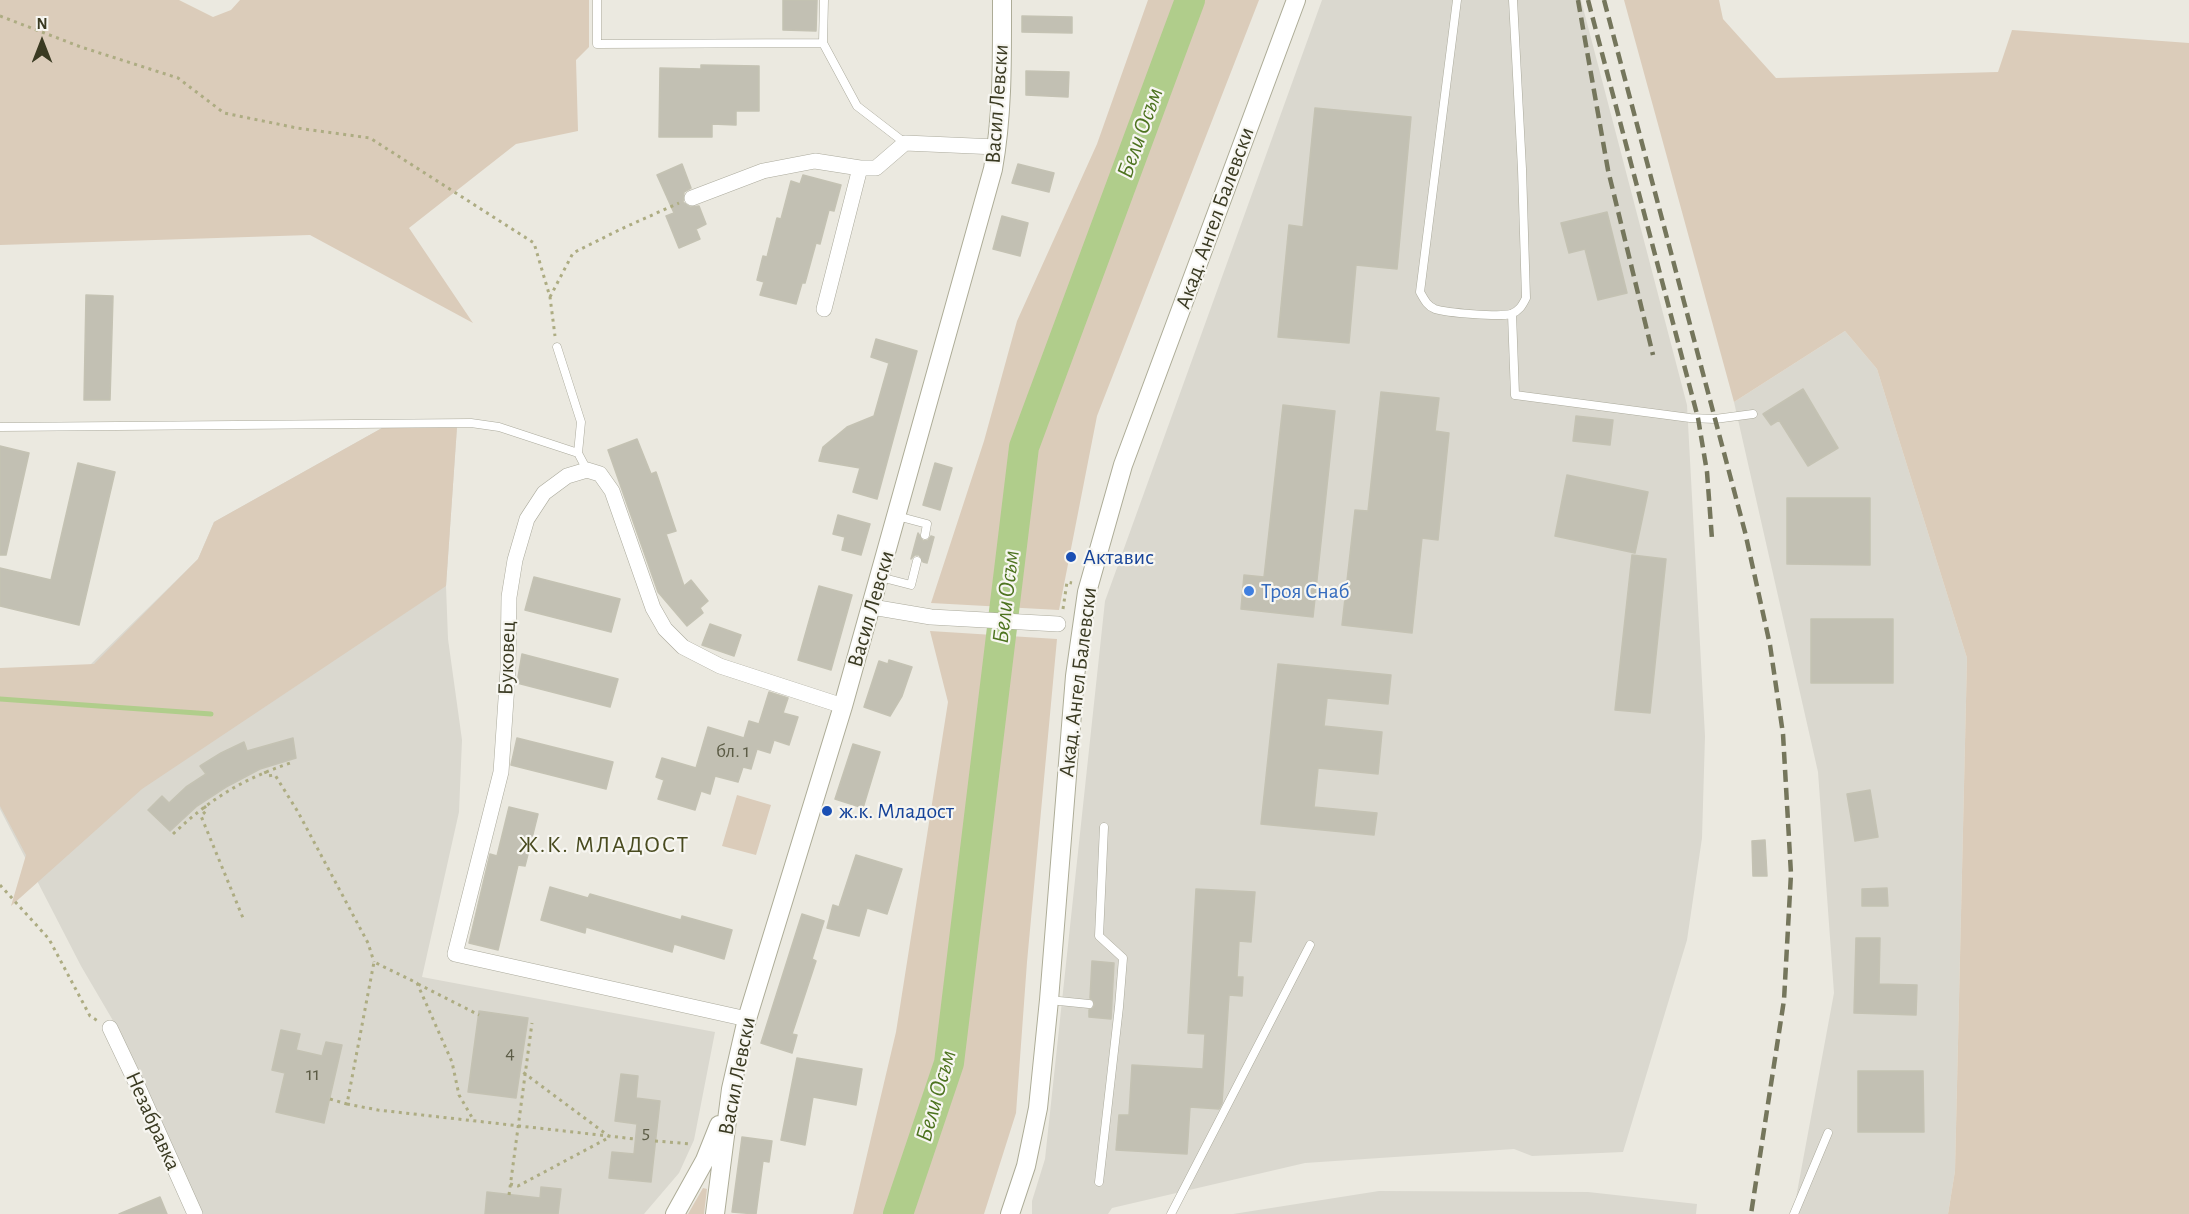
<!DOCTYPE html>
<meta charset="utf-8">
<style>
body{margin:0}
#map{position:relative;width:2189px;height:1214px;overflow:hidden;background:#ebe9e0;font-family:"Alegreya Sans",sans-serif}
canvas{display:block}
.north{position:absolute;left:12px;top:12px;width:60px;height:60px;-webkit-text-stroke:4px #f7f6f1;paint-order:stroke;rotate:0deg;font-size:16px;font-weight:700;line-height:24px;text-align:center;color:#3a3a22}
.north::after{content:'';display:block;margin:auto;width:21px;height:27px;background:#3a3a22;clip-path:polygon(50% 0,100% 100%,50% 72%,0 100%)}
</style>
<div id="map">
<canvas width="2189" height="1214"></canvas>
<div class="north">N</div>
</div>
<script>
const g = document.querySelector('canvas').getContext('2d');
g.lineJoin = 'round';
function fill(path, color) {
  g.fillStyle = color;
  g.fill(path, 'evenodd');
}
function trace(path, color, width, dash) {
  g.strokeStyle = color;
  g.lineWidth = width;
  g.lineCap = dash ? 'butt' : 'round';
  g.setLineDash(dash || []);
  g.stroke(path);
}
function drawText(font, color, halo, rows, align = 'center') {
  g.font = font + ' "Alegreya Sans",sans-serif';
  g.lineWidth = 4.5;
  g.setLineDash([]);
  g.textBaseline = 'middle';
  g.strokeStyle = halo;
  g.fillStyle = color;
  for (const [text, x, y, turn = 0] of rows) {
    g.save();
    g.translate(x, y);
    g.rotate((+turn || 0) * Math.PI / 180);
    g.textAlign = isNaN(turn) ? turn : align;
    if (halo) g.strokeText(text, 0, 0);
    g.fillText(text, 0, 0);
    g.restore();
  }
}
const built = new Path2D(`
 M1322,0H1581L1687,405L1705,736L1702,838L1687,940L1623,1152L1532,1156L1514,1149L1305,1163L1112,1208L1108,1214H1032V1201L1045,1159L1105,601Z
 M1845,331L1877,369L1967,658L1955,1171L1948,1214H1793L1834,993L1818,772L1734,402Z
 M457,427L446,586L448,639L462,740L459,812L422,977L715,1032L694,1140L679,1173L644,1214H197L115,1024L81,966L0,809V669L89,666L198,559L214,522L382,428Z
 M1379,1191L1588,1192L1697,1204L1696,1214H1233Z`);
const green = new Path2D(`
 M0,0H179L213,17L231,10L240,0H589V47L576,60L578,131L516,144L409,228L473,323L310,235L0,245Z
 M1148,0H1259L1097,416L1059,610L931,603L984,441L1017,321L1097,144Z
 M1624,0H1719L1723,19L1776,78L1998,72L2012,30L2189,43V1214H1948L1955,1171L1967,658L1877,369L1845,331L1734,402Z
 M457,427L446,586L142,789L11,906L26,855L0,806V668L94,664L198,559L214,522L382,428Z
 M930,631L1057,639L1027,962L1016,1113L984,1214H853L896,1032L948,702Z
 M737,795L771,805L756,855L722,846Z
 M703,1188L707,1189L704,1214H688Z`);
const stream = new Path2D(`
 M0,699L211,714`);
const river = new Path2D(`
 M898,1214L949,1063L1024,447L1190,0`);
const building = new Path2D(`
 M783,0H817L816,31L783,30Z
 M1022,16L1072,17V33L1022,32Z
 M701,65L759,66V111H736V125L712,124V137H659L660,68L701,69Z
 M1026,71L1069,72L1068,97L1026,95Z
 M1315,108L1411,117L1397,269L1356,265L1349,343L1278,337L1289,225L1303,227Z
 M682,164L691,188L684,192L683,202L690,207L699,206L706,224L696,229L700,239L679,248L666,216L674,213L657,175Z
 M1018,164L1054,173L1049,192L1012,183Z
 M803,175L841,185L834,211L829,210L820,244L816,243L805,283H802L796,304L760,295L764,282L757,280L763,256L767,257L777,218L781,219L791,181L800,184Z
 M1607,212L1627,293L1598,300L1585,249L1569,253L1561,223Z
 M1002,216L1028,223L1020,256L993,249Z
 M86,295L113,296L110,400H84Z
 M876,339L917,351L877,499L853,492L860,468L819,461L823,447L847,427L874,416L889,363L871,357Z
 M1803,389L1838,448L1808,466L1779,420L1771,425L1763,414Z
 M1381,392L1439,398L1435,431L1449,433L1438,540L1422,538L1412,633L1342,625L1355,510L1368,511Z
 M1283,405L1335,411L1313,617L1241,609L1244,575L1264,577Z
 M1576,416L1613,420L1610,445L1573,441Z
 M637,439L651,474L656,472L676,531L666,534L684,586L691,580L708,601L700,608L703,613L687,626L658,592L608,450Z
 M0,446L29,453L6,555H0Z
 M78,463L115,472L79,625L0,606V568L51,580Z
 M935,463L952,468L940,510L923,505Z
 M1567,475L1648,492L1635,553L1555,536Z
 M1787,498H1870V565L1787,564Z
 M838,515L870,524L861,555L842,550L845,537L833,534Z
 M918,533L923,541L928,540L931,536L934,537L927,563L923,562L919,555H915L911,559Z
 M1632,555L1666,559L1650,713L1615,710Z
 M534,577L620,599L611,632L525,610Z
 M819,586L852,595L831,670L798,660Z
 M1811,619H1893V683H1811Z
 M710,624L741,635L734,656L702,645Z
 M522,654L618,679L610,707L517,683Z
 M889,660L912,667L902,696L890,716L864,707L879,661L888,664Z
 M1278,664L1391,675L1388,704L1327,698L1324,726L1382,732L1378,774L1318,768L1314,807L1377,813L1374,835L1261,824Z
 M769,692L788,698L783,713L798,717L789,745L774,740L770,753L757,749L751,769L743,767L738,782L715,776L710,794L701,791L695,810L658,799L664,780L656,777L662,758L696,768L708,727L744,738L749,721L759,724Z
 M293,738L296,758L260,769L226,787L197,806L170,831L148,810L162,796L169,803L186,787L206,774L200,766L221,753L244,742L247,751Z
 M517,738L613,762L606,789L511,765Z
 M853,744L880,752L863,808L835,799Z
 M1870,790L1878,837L1855,841L1847,794Z
 M509,807L538,814L525,866L518,865L498,950L469,943L490,854L497,856Z
 M1765,840L1767,876H1753L1752,841Z
 M856,855L902,869L887,914L867,908L859,936L827,928L833,905L839,907Z
 M550,887L588,898L590,894L681,920L682,916L732,930L724,959L674,944L672,952L586,927L585,933L541,920Z
 M1887,888L1888,906H1862V889Z
 M1196,889L1255,892L1251,942L1239,941L1237,977H1243L1242,996L1229,995L1222,1103L1219,1109L1190,1107L1187,1154L1116,1150L1119,1115H1129L1132,1065L1203,1069L1205,1034L1188,1033Z
 M802,914L824,921L812,959L816,961L792,1034L797,1035L792,1053L761,1043Z
 M1856,938H1880L1879,984L1917,985L1916,1015L1854,1013Z
 M1092,961L1114,963L1111,1019L1089,1017V1010L1093,1008L1095,1004L1090,998Z
 M479,1011L528,1018L516,1098L468,1092Z
 M281,1030L300,1034L296,1050L322,1056L326,1042L342,1045L324,1123L276,1112L285,1073L272,1070Z
 M797,1058L862,1069L856,1105L813,1097L805,1145L781,1140Z
 M1858,1071H1923L1924,1132H1858Z
 M621,1074L638,1076L636,1098L660,1101L651,1182L609,1178L612,1152L634,1154L637,1124L615,1121Z
 M742,1137L772,1141L769,1162L763,1161L756,1214L732,1212Z
 M541,1187L561,1189L558,1214H485L487,1192L540,1198Z
 M160,1197L167,1214H119Z`);
const path = new Path2D(`
 M0,16L81,47L178,78L224,113L297,128L370,138L534,243L550,297L555,336
 M550,297L573,253L621,229L679,203
 M1063,609L1067,582L1072,583
 M265,771L267,776L275,775L298,812L368,943L374,962
 M204,806L207,810L201,816L243,918
 M173,834C211,798 243,779 293,762
 M0,885L49,939L90,1016L98,1021
 M418,984L479,1015
 M330,1099L347,1104L374,962L417,983L452,1062L459,1095L474,1121
 M347,1104L378,1110L635,1139
 M655,1141L692,1144
 M510,1184L518,1186L610,1137L520,1070
 M509,1195L532,1023`);
const lane = new Path2D(`
 M597,0V44L823,43
 M824,0L823,43L857,106L905,143
 M1457,0L1420,292C1424,299 1427,306 1435,309C1447,313 1499,317 1511,314C1519,311 1522,306 1526,298L1522,169L1513,0
 M1512,314L1515,395L1690,418L1715,419L1753,414
 M557,347L581,422L578,453
 M0,427L471,423L499,427L578,453L587,470
 M897,516L927,524L925,535
 M880,577L911,585L917,561
 M1049,1000L1089,1004
 M1099,1182L1119,1007L1123,958L1099,936L1104,827
 M1171,1214L1310,945
 M1794,1214L1828,1133`);
const street = new Path2D(`
 M692,198L763,171L815,161L860,168H876L905,143L997,147
 M824,309L860,168
 M872,607L931,617L1058,624
 M747,1019L455,954L501,772L508,670L509,597L515,560L527,519L544,493L567,476L587,470L600,474L612,491L653,608L665,629L683,647L720,666L843,706
 M110,1028L139,1089L195,1214`);
const secondary = new Path2D(`
 M675,1214L705,1160L719,1125
 M715,1214L731,1089L747,1019L843,706L993,169C1003,113 1002,57 1002,0
 M1010,1214L1026,1166L1038,1108L1049,1000L1075,676L1087,592L1123,465L1296,0`);
const rail = new Path2D(`
 M1578,0L1608,170L1653,355
 M1588,0L1698,418L1707,472L1712,539
 M1604,0L1745,532L1770,645L1783,734L1791,874L1784,1000L1751,1214`);
const markers = [
 [1071,557,6,"#1a4fb4"],
 [1249,591,6,"#3f7fe0"],
 [827,811,6,"#1a4fb4"]
];
const numberNames = [
 ["бл. 1",733,751],
 ["4",510,1053],
 ["11",313,1074],
 ["5",646,1132]
];
const streetNames = [
 ["Васил Левски",997,104,-86],
 ["Акад. Ангел Балевски",1215,218,-70],
 ["Васил Левски",871,609,-74],
 ["Буковец",507,658,-88],
 ["Акад. Ангел Балевски",1078,682,-83],
 ["Васил Левски",737,1076,-79],
 ["Незабравка",153,1121,66]
];
const transitNames = [
 ["Актавис",1083,557],
 ["ж.к. Младост",839,811]
];
const shopNames = [
 ["Троя Снаб",1261,591]
];
const waterNames = [
 ["Бели Осъм",1140,133,-70],
 ["Бели Осъм",1006,597,-83],
 ["Бели Осъм",936,1096,-74]
];
const neighbourhoodNames = [
 ["Ж.К. МЛАДОСТ",604,845]
];
fill(built, '#dad8cf');
fill(green, '#dbccba');
trace(stream, '#b0cd8b', 5);
trace(river, '#b0cd8b', 30);
fill(building, '#c2c0b3');
trace(building, '#c4c2b3', 1.5);
trace(lane, '#abaa9c', 9);
trace(street, '#abaa9c', 16);
trace(secondary, '#adac97', 20);
trace(path, '#adac82', 3, [3, 4.5]);
trace(lane, '#fff', 8);
trace(street, '#fff', 15);
trace(secondary, '#fff', 18);
trace(rail, '#75765c', 4.5, [12, 6]);
for (const [x, y, r, color] of markers) {
  const dot = new Path2D();
  dot.arc(x, y, r, 0, 2 * Math.PI);
  g.fillStyle = color;
  g.fill(dot);
  trace(dot, '#f7f6f1', 2);
}
drawText('20px', '#5c5c46', null, numberNames);
drawText('22px', '#3a3a22', '#f7f6f1', streetNames);
drawText('22px', '#164399', '#f7f6f1', transitNames, 'left');
drawText('22px', '#366cbe', '#f7f6f1', shopNames, 'left');
drawText('italic 24px', '#4d731f', '#f7f6f1', waterNames);
g.letterSpacing = '1.5px';
drawText('24px', '#494b1f', '#f7f6f1', neighbourhoodNames);
g.letterSpacing = '0px';
</script>
